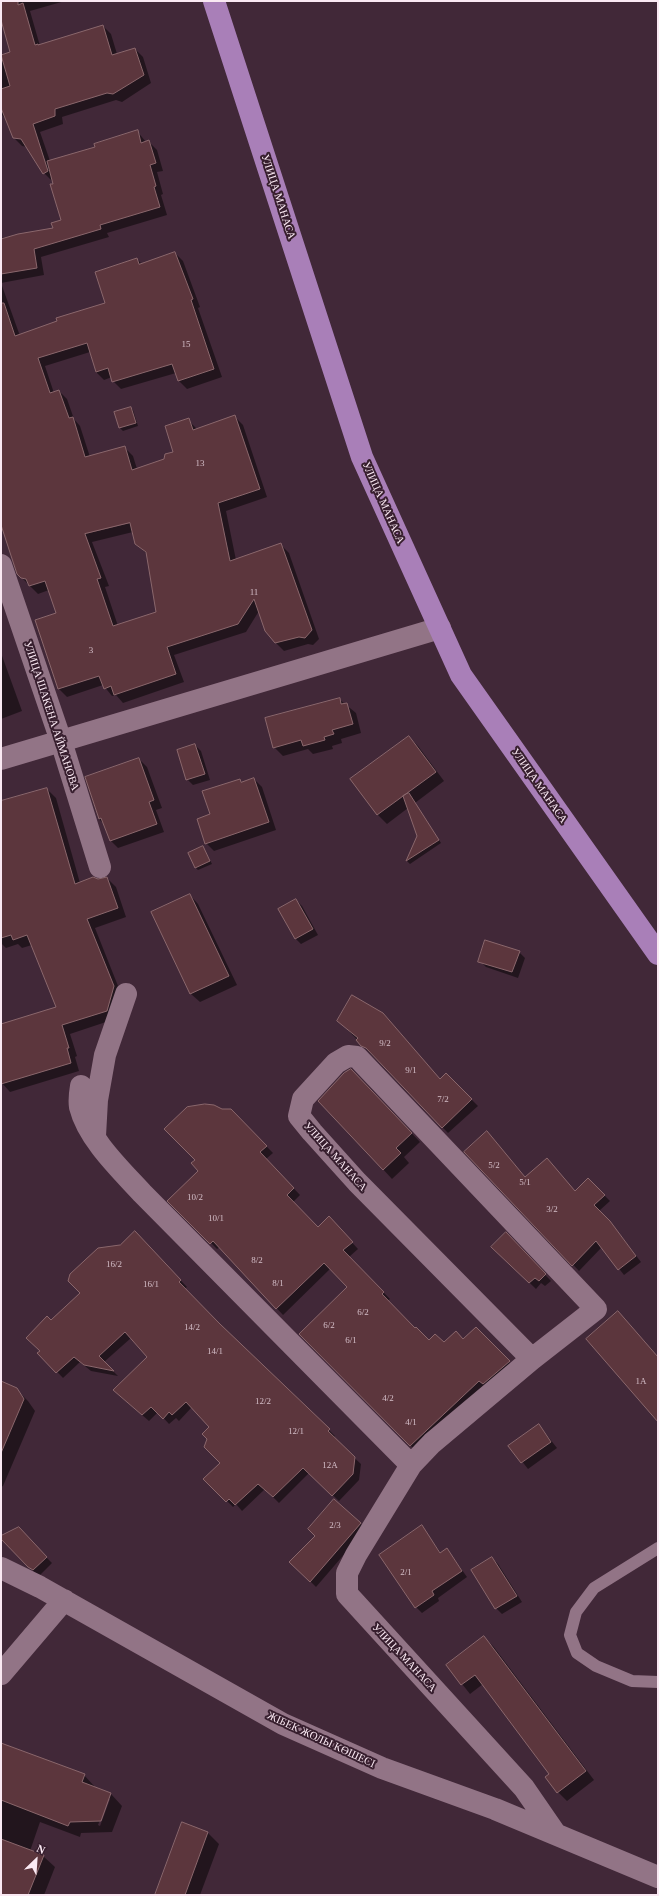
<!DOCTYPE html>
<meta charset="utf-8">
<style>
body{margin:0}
#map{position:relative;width:659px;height:1896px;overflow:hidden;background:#412838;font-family:Georgia,serif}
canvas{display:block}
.frame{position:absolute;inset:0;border:2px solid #fae9f3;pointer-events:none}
.north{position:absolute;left:16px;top:1840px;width:40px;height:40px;-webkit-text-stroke:3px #371e2e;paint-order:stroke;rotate:25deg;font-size:11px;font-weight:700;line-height:16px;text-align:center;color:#fae9f3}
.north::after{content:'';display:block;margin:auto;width:14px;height:18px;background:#fae9f3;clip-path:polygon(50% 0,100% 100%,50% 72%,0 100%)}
</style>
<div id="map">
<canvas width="659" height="1896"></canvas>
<div class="frame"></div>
<div class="north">N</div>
</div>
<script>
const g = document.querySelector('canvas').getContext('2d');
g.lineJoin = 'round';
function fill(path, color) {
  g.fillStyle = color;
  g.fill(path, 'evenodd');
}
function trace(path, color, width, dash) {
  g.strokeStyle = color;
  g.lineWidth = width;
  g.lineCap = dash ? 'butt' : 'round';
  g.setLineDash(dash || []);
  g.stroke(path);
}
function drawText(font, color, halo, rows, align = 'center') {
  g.font = font + ' Georgia,serif';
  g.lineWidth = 4;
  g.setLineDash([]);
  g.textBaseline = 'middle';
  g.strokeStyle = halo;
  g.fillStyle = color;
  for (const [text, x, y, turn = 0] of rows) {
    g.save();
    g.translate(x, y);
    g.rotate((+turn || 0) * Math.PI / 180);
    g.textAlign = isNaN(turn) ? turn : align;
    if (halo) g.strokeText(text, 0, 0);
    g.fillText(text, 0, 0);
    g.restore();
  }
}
const shadow = new Path2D(`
 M1,1H65L30,11L40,46L103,26L111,34L117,54L135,49L143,57L151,83L122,102L116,100L62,117L63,124L40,132L50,161L96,147L137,131L146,142H149L157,150L163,171L157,172L163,194L161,195L167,215L107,233L109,237L41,257L44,275L1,283L20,336L106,304L137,259L142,264L175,253L183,261L200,307L198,308L222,377L187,389L179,381L176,373L121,389L113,381L112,377L104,380L96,372L90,352L45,366L54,393L59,391L67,399L74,419L80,426L90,457L125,448L133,456L137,469L165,460L175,452L188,420L197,429L235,417L243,425L267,497L226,511L236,560L281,545L289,553L319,639L313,645L308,644L284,651L276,643L259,611L246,632L174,655L184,682L123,703L116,695L112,696L103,685L67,697L59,689L57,613L49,590L38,594L18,574L1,521V238L54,229L62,221L53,180L52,181L44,173L27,147L22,146L14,138L7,120L1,114V56L12,53L1,16ZM133,532L135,543L147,554L157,612L118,626L105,587L109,586L92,542Z
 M131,408L133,410L138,426L123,431L120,428L115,413Z
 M1,653L22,711L1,719Z
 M339,699L356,713L361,733L341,739L342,743L332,746L333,749L313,754L308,749L283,756L274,747Z
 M409,737L418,746L444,781L415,803L441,843L410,864L407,861L418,836L408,808L387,824L378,815L352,780Z
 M195,745L201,751L210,780L193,785L187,779Z
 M139,759L147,767L162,808L156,810L164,832L118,848L110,840L104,824L99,819Z
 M254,779L262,787L276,830L214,851L206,843L211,815L240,780L243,783Z
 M47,789L56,798L80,883L107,878L116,887L126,917L95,928L122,996L115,1019L70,1034L77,1056L75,1057L79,1071L10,1092L1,1082V1025L58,1008L32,945L22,948L18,944L6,948L1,943V802Z
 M203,847L212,864L198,870L195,867Z
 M190,895L198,904L237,985L200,1002L191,994L153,913Z
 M296,900L302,906L318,935L301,944L295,938Z
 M519,952L525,958L518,978L486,967L480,961Z
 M383,1013L440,1080L446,1074L478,1106L448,1133L339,1021Z
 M360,1079L420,1142L404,1157L409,1163L392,1179L320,1101Z
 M222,1110H231L273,1153L266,1159L300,1195L293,1202L318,1228L335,1224L358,1249L349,1257L390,1299L387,1301L415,1329L429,1341L444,1344L464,1341L476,1328L515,1368L417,1452L301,1334L348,1287L331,1268L283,1315L220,1247L217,1249L169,1201L200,1171L196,1160Z
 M492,1138L526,1178L575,1192L588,1179L610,1201L599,1211L615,1228L641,1262L624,1275L602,1247L579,1271L466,1152Z
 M135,1233L187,1287L184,1289L222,1327L329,1430L335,1436L333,1438L361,1464L359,1480L339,1501L309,1473L279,1503L265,1489L242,1511L236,1504L233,1507L205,1479L222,1463L211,1427L192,1407L179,1421L176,1418L169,1424L158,1412L149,1421L120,1396L148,1357L131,1338L104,1362L118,1376L91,1371L80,1362L63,1378L39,1353L41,1351L52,1321L82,1293L120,1246Z
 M506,1234L551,1281L545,1286L541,1283L536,1289L493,1247Z
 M1,1382L16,1389L28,1401L35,1411L3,1486L1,1487Z
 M539,1425L557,1448L528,1469L510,1446Z
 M360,1523L366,1529L316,1587L291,1562Z
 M422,1527L441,1553L447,1550L452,1556L467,1577L438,1598L439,1601L422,1613L416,1607Z
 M18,1529L52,1563L40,1575L35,1573L1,1538Z
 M492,1558L498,1564L522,1602L502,1614L496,1608L472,1571Z
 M484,1638L493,1646L594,1780L567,1801L558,1792L551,1774L483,1684L470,1694L447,1665Z
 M1,1744L84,1775L95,1787V1788L111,1794L122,1806L112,1832L81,1833L80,1837L40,1822L30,1851L43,1856L55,1867L44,1895H1ZM108,1799H110L100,1826L98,1825Z
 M183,1824L208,1833L219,1844L200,1895H156Z`);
const building = new Path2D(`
 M1,1H18V5L23,3L35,45L38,44V45L103,25L112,55L135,48L144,75L113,94L107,93L55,109V116L33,124L48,171L43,174L21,139L13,138L1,108V89L10,86L1,55L10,52L1,20Z
 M138,130L141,143L149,140L156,163L150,165L156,186L154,187L160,207L100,225L101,229L34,249L37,268L1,274V239L18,234L53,228L51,223L61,220L50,184H53L47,161L95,147L94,144Z
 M175,252L193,299L191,300L214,369L178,381L172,364L112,382L108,368L96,372L87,343L38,358L50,393L59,390L69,418L73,417L85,457L125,446L132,470L164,459L165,454L173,452L165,426L189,418L193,430L235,415L260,489L218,503L230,561L281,543L312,630L305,638L299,637L275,643L265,631L254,599L238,624L167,647L176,674L114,695L111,686L104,689L99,676L58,689L35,620L56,613L45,581L29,586L26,579L21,578L17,574L1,525V303H4L15,336L57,321L56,318L105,303L95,272L137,258L139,264ZM130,523L135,544L146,552L156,612L113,626L97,579L101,578L85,534Z
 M131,407L136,423L119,428L114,412Z
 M340,698L341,704L347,703L353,724L332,730L334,734L324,737L325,740L303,746L301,740L273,748L265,718Z
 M409,736L436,772L377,815L350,779Z
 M195,744L205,774L186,780L177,750Z
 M139,758L154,800L149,802L157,824L110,841L101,818L99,819L85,777Z
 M254,778L269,822L205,844L197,819L210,814L202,791L240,779L241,782Z
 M47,788L75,884L93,877L98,879L107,877L118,908L87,919L114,986L107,1011L62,1025L69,1048H67L71,1063L1,1084V1024L56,1007L27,935L13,940L11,935L1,938V801Z
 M409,793L439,840L406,861L417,836L403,796Z
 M203,846L210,861L195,868L188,853Z
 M190,894L229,976L190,994L151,912Z
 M296,899L313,929L295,939L278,909Z
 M485,940L520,951L512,972L478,962Z
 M352,995L383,1013L440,1079L446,1073L472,1099L442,1128L366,1048L361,1046L356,1040L358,1038L337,1021Z
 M351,1069L412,1133L396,1148L401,1153L383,1170L318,1101L344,1073Z
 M205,1104L214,1105L222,1109H231L267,1146L260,1152L294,1188L287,1195L318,1227L329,1216L353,1242L343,1250L384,1292L382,1294L415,1328L416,1327L429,1340L435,1334L444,1342L456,1331L463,1339L476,1327L510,1361L483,1384L479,1381L410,1446L299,1334L347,1287L324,1263L276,1309L213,1241L210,1244L167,1201L198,1171L191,1163L195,1160L164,1129L187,1107Z
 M487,1131L525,1177L547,1158L575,1191L588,1178L605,1195L594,1205L610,1221L636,1256L618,1270L596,1241L572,1266L464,1152Z
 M135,1231L181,1280L179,1282L220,1324L330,1429L328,1431L355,1457L353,1474L332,1496L303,1468L273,1497L258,1484L235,1505L229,1499L226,1502L203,1479L220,1463L204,1447L207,1439L202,1434L209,1427L186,1402L172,1415L169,1412L163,1419L151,1407L142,1415L113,1390L147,1357L125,1332L99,1356L114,1371L84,1365L74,1357L56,1373L37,1353L40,1351L26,1338L47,1316L51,1320L80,1293L68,1281L70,1274L98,1248L120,1245Z
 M506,1232L546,1274L539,1281L535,1278L529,1283L491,1247Z
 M618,1311L658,1357V1422L586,1339Z
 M1,1381L17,1388L24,1399L1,1453Z
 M539,1424L551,1442L521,1463L508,1446Z
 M334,1499L361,1523L310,1582L289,1562L315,1536L308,1529Z
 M422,1525L440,1553L447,1548L462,1571L432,1591L434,1595L415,1608L379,1555Z
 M19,1527L47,1557L33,1570L28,1567L1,1539V1536Z
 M492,1557L517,1596L495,1609L471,1570Z
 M484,1636L586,1771L557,1793L545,1777L549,1774L475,1675L461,1685L446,1665Z
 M1,1743L85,1774L82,1782L111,1793L101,1821L70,1822L68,1826L1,1800Z
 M182,1822L208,1832L185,1895H155Z
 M1,1839L44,1855L28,1895H1Z`);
const service = new Path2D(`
 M658,1548L594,1588L576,1612L570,1635L577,1653L596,1666L632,1681L658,1682`);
const minor = new Path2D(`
 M1,565L61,741L100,867
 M1,759L440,628
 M81,1086C80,1092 79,1101 80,1107C88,1139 121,1170 142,1193L411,1465
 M95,1136L97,1100L105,1055L126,994
 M532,1359L357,1182L312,1132L299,1116L303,1099L336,1063L348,1056L357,1057L596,1309L532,1359L432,1443L411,1465L356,1555L347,1573V1594L524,1788L555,1833
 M1,1568L40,1587L283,1724L382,1768L495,1809L658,1877
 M1,1674L64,1600`);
const trunk = new Path2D(`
 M214,1L362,457L461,675L658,954`);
const numberNames = [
 ["15",186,345],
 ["13",200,464],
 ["11",254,593],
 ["3",91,651],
 ["9/2",385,1044],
 ["9/1",411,1071],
 ["7/2",443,1100],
 ["5/2",494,1166],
 ["5/1",525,1183],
 ["10/2",195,1198],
 ["3/2",552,1210],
 ["10/1",216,1219],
 ["8/2",257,1261],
 ["16/2",114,1265],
 ["8/1",278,1284],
 ["16/1",151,1285],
 ["6/2",363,1313],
 ["6/2",329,1326],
 ["14/2",192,1328],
 ["6/1",351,1341],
 ["14/1",215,1352],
 ["1А",641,1382],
 ["4/2",388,1399],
 ["12/2",263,1402],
 ["4/1",411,1423],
 ["12/1",296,1432],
 ["12А",330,1466],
 ["2/3",335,1526],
 ["2/1",406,1573]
];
const streetNames = [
 ["УЛИЦА МАНАСА",278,197,72],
 ["УЛИЦА МАНАСА",383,503,66],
 ["УЛИЦА ШАКЕНА АЙМАНОВА",51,716,72],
 ["УЛИЦА МАНАСА",539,786,55],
 ["УЛИЦА МАНАСА",335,1157,48],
 ["УЛИЦА МАНАСА",404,1658,47],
 ["ЖІБЕК ЖОЛЫ КӨШЕСІ",321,1740,25]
];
fill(shadow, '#0007');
fill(building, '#5c363d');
trace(building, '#8a676c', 1);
trace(service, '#927486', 12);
trace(minor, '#927486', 22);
trace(trunk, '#a97fb8', 22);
drawText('9px', '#d2bcc6', null, numberNames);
drawText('11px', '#fae9f3', '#371e2e', streetNames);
</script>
